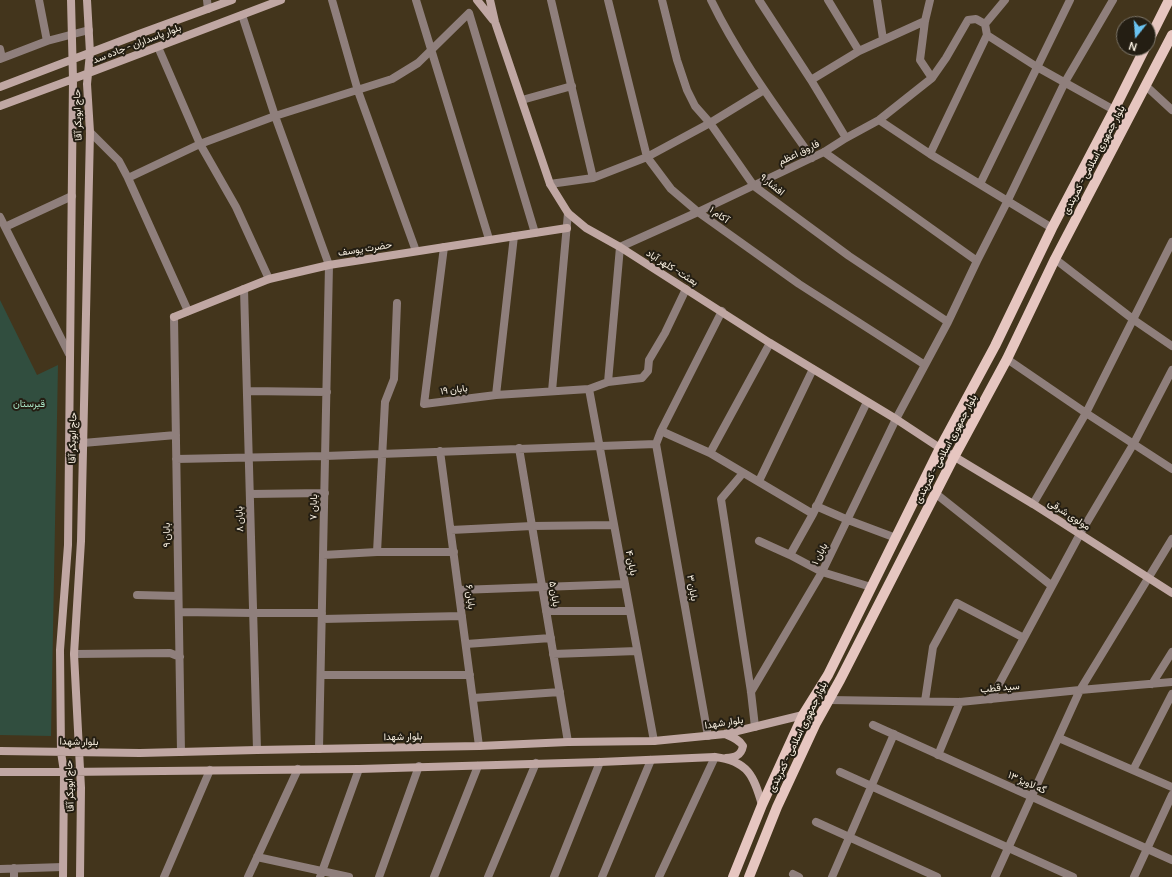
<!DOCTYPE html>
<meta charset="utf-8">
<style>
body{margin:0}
#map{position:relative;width:1172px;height:877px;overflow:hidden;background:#43351c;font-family:Manrope,sans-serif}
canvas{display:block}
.north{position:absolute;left:1116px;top:16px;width:40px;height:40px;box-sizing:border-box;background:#241e13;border:1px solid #7a7367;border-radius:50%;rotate:197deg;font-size:11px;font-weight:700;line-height:16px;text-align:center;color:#fcf3e4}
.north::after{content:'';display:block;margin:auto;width:14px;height:18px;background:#6ac3f1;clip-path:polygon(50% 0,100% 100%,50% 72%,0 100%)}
</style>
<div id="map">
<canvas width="1172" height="877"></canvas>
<div class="north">N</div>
</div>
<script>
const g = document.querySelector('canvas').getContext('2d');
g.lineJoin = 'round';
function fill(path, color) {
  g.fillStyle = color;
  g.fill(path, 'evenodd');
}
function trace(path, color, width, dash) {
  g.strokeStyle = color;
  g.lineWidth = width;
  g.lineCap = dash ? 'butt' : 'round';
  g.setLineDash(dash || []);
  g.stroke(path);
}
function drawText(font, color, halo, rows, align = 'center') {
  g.font = font + ' Manrope,Vazirmatn,sans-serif';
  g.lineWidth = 4;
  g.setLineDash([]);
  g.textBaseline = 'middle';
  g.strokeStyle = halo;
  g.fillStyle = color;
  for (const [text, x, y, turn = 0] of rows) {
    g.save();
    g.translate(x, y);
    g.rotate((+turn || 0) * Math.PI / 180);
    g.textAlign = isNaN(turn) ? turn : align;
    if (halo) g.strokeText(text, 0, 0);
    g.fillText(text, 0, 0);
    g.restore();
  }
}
const green = new Path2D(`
 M0,300L37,375L58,365L51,736L0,735Z`);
const street = new Path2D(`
 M39,0L47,41
 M207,0L208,9
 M332,0L358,91L416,251
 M416,0L489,239
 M551,0L593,178
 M608,0L647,157L671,189L698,212L799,284L925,365
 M662,0L677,60L687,90L695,106L710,123L754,186L849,256L948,322
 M711,0C738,56 776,107 812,158
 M759,0L811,80L846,138
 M828,0L859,51
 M877,0L883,39
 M930,0L925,21L920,60L932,78
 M242,15L275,116L329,265L319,749
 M985,24L1005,0
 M987,35L1037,67L1114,110
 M158,47L200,144L236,207L269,279
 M0,49L2,58
 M0,59L47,41L89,30
 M811,80L859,51L925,21
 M1146,86L1172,110
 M522,100L572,86
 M879,120L930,154L1052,228
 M90,132L119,161L128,178L200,144L275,116L392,79L418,63L469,13L535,233
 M824,152L977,261
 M128,178L188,311
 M550,184L593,178L647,157L710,123L764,90
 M980,184L1070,0
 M0,217L69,354
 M5,227L72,196
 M444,247L424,404L496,395L589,389L608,382L642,378L648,371L649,360L665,333L686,289
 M1055,259L1134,320L1172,346
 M244,289L257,750
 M174,317L181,752
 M1007,359L1086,413L1172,469
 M608,382L620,247L698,212L824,152L846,138L879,120L932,78L946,58L968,20L976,19L985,24L987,35L930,154
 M589,389L654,741
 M247,391L327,392
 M552,391L568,213
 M496,395L514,236
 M661,431L710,453L813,514
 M83,443L176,435
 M656,444L708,736
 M656,444L661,431L722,311
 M519,448L568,742
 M440,451L479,746
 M710,453L770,343
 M176,459L325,456L656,444
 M743,473L721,499L751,692L755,727
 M759,481L813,369
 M935,493L1052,586
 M250,494L325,493
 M1033,504L1086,413L1172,242
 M816,506L848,520L896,538
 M451,530L532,526L614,525
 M759,541L790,555L822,572L871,587
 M377,552L385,402L394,379L397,303
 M323,555L377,552H454
 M790,555L813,514L867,402
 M459,590L625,584
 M137,595L178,596
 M546,611H630
 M179,612L253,613H322
 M322,619L462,616
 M466,644L551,638
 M74,654L170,653L180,657
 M553,654L637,651
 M321,675H470
 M1152,684L1172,652
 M751,692L822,572L896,419L948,322L977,261L1007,202L1065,82L1113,0
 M473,698L560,692
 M991,699L1080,534L1134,443L1172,370
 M829,700L960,702L1080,690L1172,682
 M925,701L933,647L957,603L1024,638
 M873,725L1172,860
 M1059,738L1172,787
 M938,755L960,702
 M1133,770L1172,694
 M840,772L1073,877
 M816,822L937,877
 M257,857L349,877
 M14,868V877
 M0,869L63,867
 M793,874L799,877
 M164,877L210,770
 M248,877L298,769
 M320,877L359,769
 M379,877L419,766
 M434,877L478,766
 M488,877L536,763
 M554,877L600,762
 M602,877L651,760
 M659,877L715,757
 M832,877L894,734
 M995,877L1080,690L1172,539
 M1134,877L1172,795`);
const secondary = new Path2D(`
 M477,0L493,20
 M490,0L495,22L550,184L568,213L586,228L620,247L770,343L896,419L940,448L1033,504L1172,593
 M0,87L139,34L232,0
 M0,106L73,79L281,0
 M174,317L269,279L329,265L567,228
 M725,734C732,737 739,739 743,746C741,756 735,757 726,758
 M0,751L140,753L257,750L479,746L568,742L654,741L725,734L803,715L816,723
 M0,772H64L359,769L600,762L715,757C748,761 754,776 762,805
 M63,877L64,772L61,752L60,650L68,545L73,79L71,0
 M80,877L81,788L74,654L81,541L90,132L87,84L90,53L87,0`);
const primary = new Path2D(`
 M1148,42L1169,0
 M733,877L762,805L803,715L828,675L940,448L995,346L1052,228L1114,110L1145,48
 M749,877L777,807L816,723L840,680L954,457L1007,359L1055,259L1172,35`);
const streetNames = [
 ["بلوار پاسداران - جاده سد",137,44,-21],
 ["حاج ابوبکر آقا",78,115,-92],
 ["فاروق اعظم",799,153,-26],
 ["بلوار جمهوری اسلامی - کمربندی",1094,160,-62],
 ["افشار ۹",772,185,39],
 ["آکام ۱",719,215,35],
 ["حضرت یوسف",365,249,-9],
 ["بعثت- کلهر آباد",672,268,32],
 ["بابان ۱۹",454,390,-7],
 ["حاج ابوبکر آقا",73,438,-89],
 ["بلوار جمهوری اسلامی - کمربندی",946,449,-62],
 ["بابان ۷",314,507,-89],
 ["مولوی شرقی",1069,515,33],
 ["بابان ۸",240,519,-92],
 ["بابان ۹",167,535,-91],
 ["بابان ۱",820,554,-63],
 ["بابان ۴",631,563,79],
 ["بابان ۳",692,588,80],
 ["بابان ۵",554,594,81],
 ["بابان ۶",470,597,83],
 ["سید قطب",1000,688,-5],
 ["بلوار شهدا",724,723,-9],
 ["بلوار شهدا",403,737,-1],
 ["بلوار جمهوری اسلامی - کمربندی",798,737,-64],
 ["بلوار شهدا",79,742,1],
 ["گه لاویژ ۱۳",1027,783,24],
 ["حاج ابوبکر آقا",70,786,-92]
];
const parkNames = [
 ["قبرستان",29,404]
];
fill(green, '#314e3f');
trace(street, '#8f7f7c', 8);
trace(secondary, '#c0a7a3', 8);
trace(primary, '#e6c6c0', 10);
drawText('10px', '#fcf3e4', '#241e13', streetNames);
drawText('10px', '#a6e1c2', '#241e13', parkNames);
</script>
